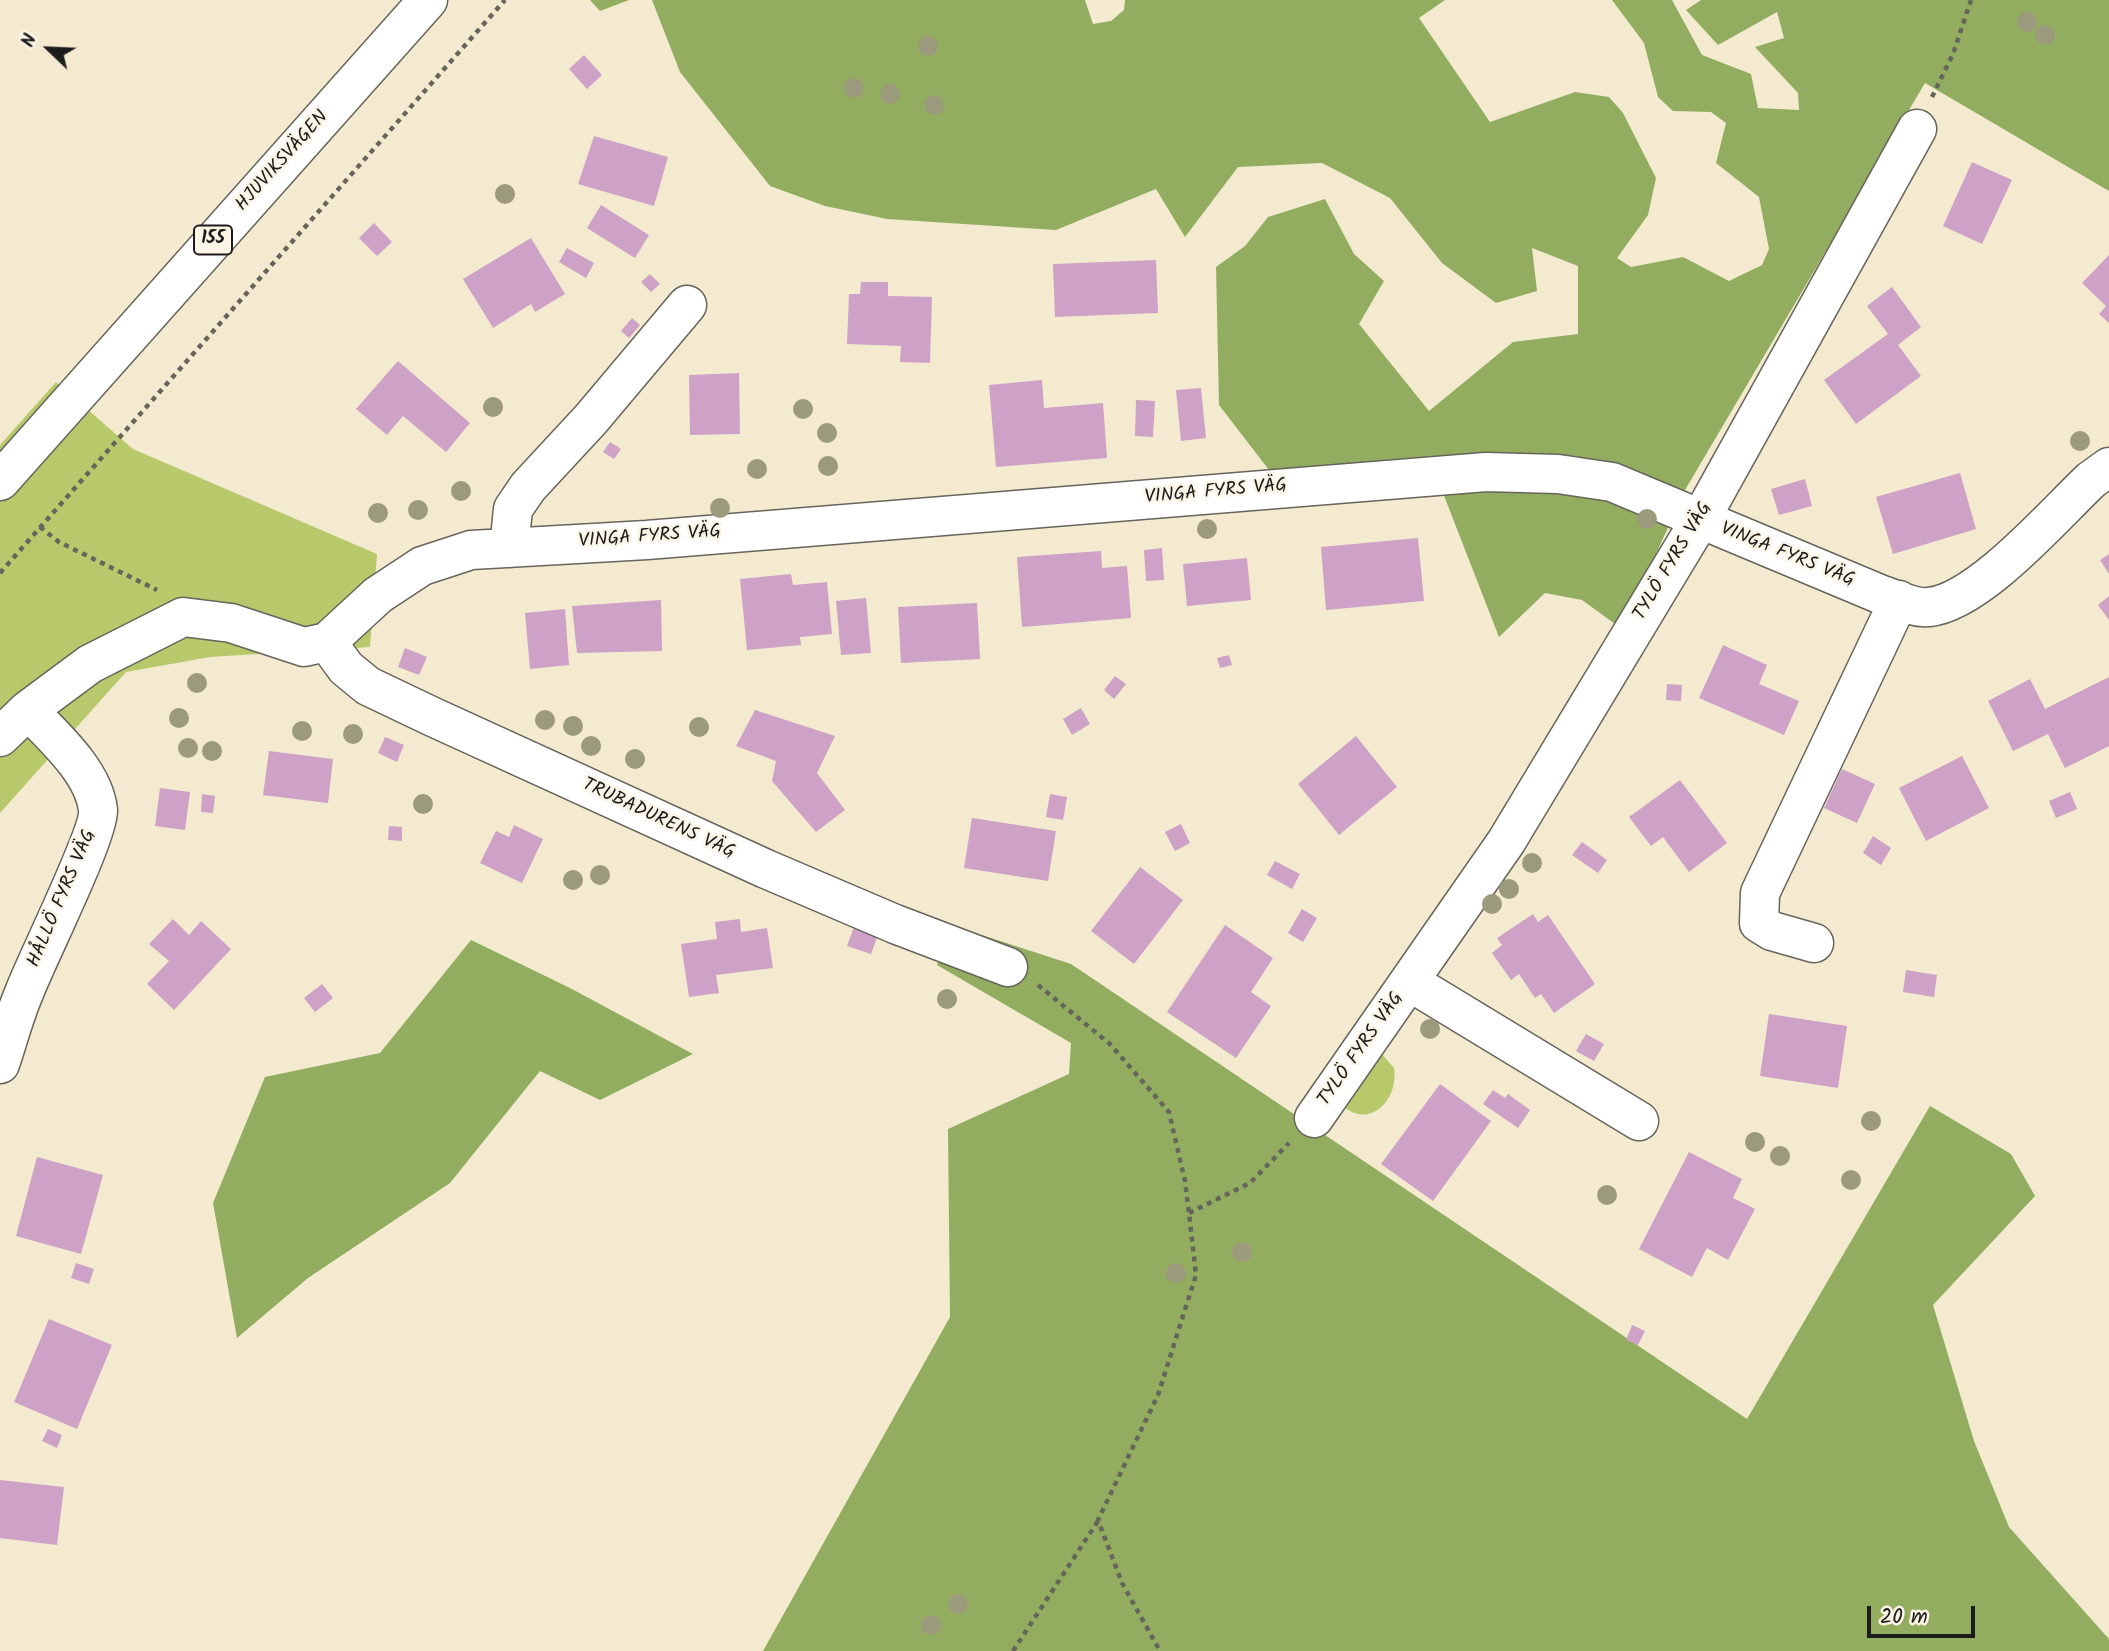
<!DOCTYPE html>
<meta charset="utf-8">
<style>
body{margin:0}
#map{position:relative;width:2109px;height:1651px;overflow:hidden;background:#f3ead0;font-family:Kalam,sans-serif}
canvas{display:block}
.north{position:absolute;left:14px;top:14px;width:70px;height:70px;-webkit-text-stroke:5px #fcf5e5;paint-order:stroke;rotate:293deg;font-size:19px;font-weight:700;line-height:28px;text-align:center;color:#1c1c1c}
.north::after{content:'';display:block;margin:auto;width:24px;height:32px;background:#1c1c1c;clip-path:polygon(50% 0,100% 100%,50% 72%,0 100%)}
.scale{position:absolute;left:1867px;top:1606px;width:108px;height:32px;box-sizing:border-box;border:4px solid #1c1c1c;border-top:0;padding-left:9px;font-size:21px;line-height:24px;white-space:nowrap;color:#1c1c1c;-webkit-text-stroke:5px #fcf5e5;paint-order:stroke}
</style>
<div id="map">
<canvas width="2109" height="1651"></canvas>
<div class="north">N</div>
<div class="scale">20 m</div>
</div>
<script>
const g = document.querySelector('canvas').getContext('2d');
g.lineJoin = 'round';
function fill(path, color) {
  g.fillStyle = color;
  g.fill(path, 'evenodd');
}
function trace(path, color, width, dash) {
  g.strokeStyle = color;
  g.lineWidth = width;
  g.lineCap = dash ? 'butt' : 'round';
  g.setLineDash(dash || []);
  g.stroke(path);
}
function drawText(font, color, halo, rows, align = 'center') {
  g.font = font + ' Kalam,sans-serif';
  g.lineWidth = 5;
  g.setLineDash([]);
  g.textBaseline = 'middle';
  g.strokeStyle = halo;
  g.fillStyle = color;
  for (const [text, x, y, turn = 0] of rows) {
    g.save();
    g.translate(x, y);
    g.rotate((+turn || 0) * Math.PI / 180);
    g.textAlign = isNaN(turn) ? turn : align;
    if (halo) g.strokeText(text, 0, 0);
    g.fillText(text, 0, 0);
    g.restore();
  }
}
const green = new Path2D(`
 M56,382L133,449L377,554L370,647L210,657L126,672L0,813V445Z
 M1380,1052L1394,1068C1399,1098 1372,1129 1344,1107Z`);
const forest = new Path2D(`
 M590,0H629L600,11Z
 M652,0H1085L1093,24L1111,21L1124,10L1125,0H1445L1419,18L1490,122L1575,92L1609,97L1623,113L1656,178L1648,215L1617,258L1631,267L1683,257L1729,281L1762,265L1769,249L1759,197L1716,163L1726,123L1711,112L1673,111L1658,97L1644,43L1612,0H1672L1702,55L1751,74L1758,108L1799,110L1798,93L1755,47L1784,38L1777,12L1718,45L1686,10L1701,0H2109V191L1925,83L1685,490L1622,629L1582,600L1545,593L1499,637L1434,470H1269L1219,405L1216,267L1245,246L1268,217L1325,199L1354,254L1384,281L1359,324L1429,411L1513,342L1578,334V266L1532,248L1537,291L1496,303L1442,263L1390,198L1322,163L1238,167L1185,237L1156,189L1056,230L887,219L825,206L770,186L680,72Z
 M951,925L1071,964L1747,1419L1930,1106L2011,1154L2035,1196L1933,1305L1974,1441L2009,1527L2109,1639V1651H763L950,1317L948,1129L1069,1074L1071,1043L937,965Z
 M471,940L570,988L693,1054L600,1100L540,1071L450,1183L308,1278L237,1338L213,1203L265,1077L380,1053Z`);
const building = new Path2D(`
 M584,55L602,75L587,89L569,69Z
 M594,136L668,157L654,206L578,184Z
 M1972,162L2012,180L1982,244L1943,226Z
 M601,205L649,235L635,258L587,228Z
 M374,223L392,242L377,256L359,238Z
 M531,238L565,294L535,312L531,304L493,328L463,279Z
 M567,248L594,263L586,278L559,262Z
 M2109,255V323L2099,314L2106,306L2082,283Z
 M1156,260L1158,313L1055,317L1053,264Z
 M650,274L660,284L651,292L641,282Z
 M861,282H888V296L932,297L930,363L900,362L901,346L847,344L849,294H860Z
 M1892,287L1921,327L1898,345L1921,376L1856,424L1824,380L1888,334L1867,306Z
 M632,318L640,325L629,338L621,331Z
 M398,361L470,423L446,452L403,416L387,435L356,409Z
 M739,373L740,434L690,435L689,375Z
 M1042,380L1044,408L1103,403L1107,458L996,467L989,385Z
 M1201,388L1206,438L1181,441L1176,390Z
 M1136,400L1155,401L1153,437L1135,436Z
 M610,442L621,449L614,459L603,452Z
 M1960,473L1976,529L1893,554L1876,497Z
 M1805,479L1812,506L1779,515L1771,489Z
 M1418,538L1424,601L1326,610L1321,547Z
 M1162,548L1164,580L1146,581L1144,550Z
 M1101,551L1102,568L1127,566L1131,618L1022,627L1017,557Z
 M2109,554V574L2100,560Z
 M1247,558L1251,600L1187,606L1183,564Z
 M791,574L793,585L827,582L832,634L800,637L801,645L747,650L740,579Z
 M2109,596V620L2098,605Z
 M866,598L871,653L841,655L836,601Z
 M661,600L662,651L577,653L572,606Z
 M977,603L980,659L901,663L898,607Z
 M565,609L569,665L530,669L525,613Z
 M1723,645L1767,665L1759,684L1799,701L1784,735L1699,698Z
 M405,648L427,657L419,675L398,667Z
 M1229,655L1232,665L1220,668L1217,658Z
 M1115,676L1126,684L1114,699L1104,690Z
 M2109,677V746L2065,768L2048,734L2013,751L1988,701L2030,679L2045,709Z
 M1667,684L1682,685L1681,701L1666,700Z
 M1081,708L1090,724L1072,735L1063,719Z
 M755,710L835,736L817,773L845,810L816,832L772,781L776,761L736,746Z
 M1356,736L1397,787L1339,835L1298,784Z
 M385,737L404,745L397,762L378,753Z
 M269,751L333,759L328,803L263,795Z
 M1962,756L1989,808L1926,841L1899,788Z
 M1842,769L1875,784L1857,823L1824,808Z
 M1680,780L1727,843L1689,872L1663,837L1651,846L1629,817Z
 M160,788L190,792L185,830L155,826Z
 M2070,792L2077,809L2056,818L2049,801Z
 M202,794L215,796L213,813L201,812Z
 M1050,794L1067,797L1063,820L1046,817Z
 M972,818L1056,831L1048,881L964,868Z
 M1181,824L1190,843L1175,851L1165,832Z
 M514,825L543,839L522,883L480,863L496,831L509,837Z
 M389,826L402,827V841L388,840Z
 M1873,836L1891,848L1881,865L1863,853Z
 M1582,842L1607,860L1598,873L1572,855Z
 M1275,861L1300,874L1292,889L1267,875Z
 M1140,867L1183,900L1134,964L1091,931Z
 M1302,909L1317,918L1303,942L1288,933Z
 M1533,914L1538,922L1548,915L1595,984L1554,1013L1541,994L1535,998L1519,974L1511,980L1492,953L1502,945L1497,938Z
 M173,919L189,935L201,921L231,949L174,1010L147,984L169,961L149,944Z
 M740,919L741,932L767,928L773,968L716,975L719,993L689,997L681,944L717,939L715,922Z
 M1225,925L1273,958L1251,992L1271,1006L1236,1058L1167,1012Z
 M854,927L878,935L871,954L847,946Z
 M1906,970L1937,975L1934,997L1903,992Z
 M322,984L333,998L315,1012L304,998Z
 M1769,1014L1847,1026L1838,1088L1760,1076Z
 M1586,1034L1604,1044L1594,1061L1576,1051Z
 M1440,1084L1491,1121L1433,1201L1381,1164Z
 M1493,1090L1505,1098L1508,1094L1530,1110L1518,1128L1483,1104Z
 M1689,1152L1742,1179L1733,1198L1755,1209L1728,1260L1707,1248L1692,1277L1639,1249Z
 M37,1157L103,1175L81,1254L16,1236Z
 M76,1263L94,1269L89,1284L71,1278Z
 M49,1319L112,1345L77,1429L14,1402Z
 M1632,1325L1645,1331L1638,1345L1626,1340Z
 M48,1429L62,1435L57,1448L42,1441Z
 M0,1480L64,1487L57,1545L0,1538Z`);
const path = new Path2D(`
 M1932,97L1953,54L1971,0
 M40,527L59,542L157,590
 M0,573L505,0
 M1038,985L1110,1044L1169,1112L1185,1181L1189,1213L1196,1275L1158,1395L1098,1520L1122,1583L1160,1651
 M1189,1213L1250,1183L1289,1143
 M1013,1651L1098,1521`);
const minor = new Path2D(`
 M509,548L513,509L528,487L591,419L687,305
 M327,642L346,668L368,686L433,717L766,869L895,924L1008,967
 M0,737L28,710L90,664L183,617L231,623L304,647L327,642L378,595L422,566L471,550L647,540L1486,472L1558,474L1612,482L1882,595C1896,599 1914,609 1929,607C1979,602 2054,515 2091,480L2109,467
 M1814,943L1772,931L1759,923L1760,893L1899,600
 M1410,982L1639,1121
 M0,1064C8,1041 14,1016 24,993C36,961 100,833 98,810C94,772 53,736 28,710
 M1314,1118L1506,842L1700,520L1917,129`);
const major = new Path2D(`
 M0,481L428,0`);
const trees = [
 [2027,22],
 [2045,35],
 [928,46],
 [854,88],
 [890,94],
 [934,105],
 [505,194],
 [493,407],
 [803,409],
 [827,433],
 [2080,441],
 [828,466],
 [757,469],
 [461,491],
 [720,508],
 [418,510],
 [378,513],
 [1647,519],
 [1207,529],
 [197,683],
 [179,718],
 [545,720],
 [573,726],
 [699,727],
 [302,731],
 [353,734],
 [591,746],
 [188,748],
 [212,751],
 [635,759],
 [423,804],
 [1532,863],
 [600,875],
 [573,880],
 [1509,889],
 [1492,904],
 [947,999],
 [1430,1029],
 [1871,1121],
 [1755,1142],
 [1780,1156],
 [1851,1180],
 [1607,1195],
 [1242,1252],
 [1176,1273],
 [958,1604],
 [931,1625]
];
const shields = [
 [213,240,38]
];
const shieldNames = [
 ["155",213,240]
];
const streetNames = [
 ["HJUVIKSVÄGEN",283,162,-48],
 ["VINGA FYRS VÄG",1216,493,-5],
 ["VINGA FYRS VÄG",650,538,-4],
 ["VINGA FYRS VÄG",1787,556,22],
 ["TYLÖ FYRS VÄG",1674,562,-59],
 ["TRUBADURENS VÄG",658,820,25],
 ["HÅLLÖ FYRS VÄG",63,899,-67],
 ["TYLÖ FYRS VÄG",1362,1050,-55]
];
fill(green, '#b8c96c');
fill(forest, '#92ad60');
fill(building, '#cda2c6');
trace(minor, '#67645b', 41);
trace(major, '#67645b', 41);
trace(path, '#67645b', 4.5, [5, 5]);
trace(minor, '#fff', 38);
trace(major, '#fff', 38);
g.fillStyle = '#9b9a7c';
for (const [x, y] of trees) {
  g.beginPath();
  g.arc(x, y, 10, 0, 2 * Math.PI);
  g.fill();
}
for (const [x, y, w] of shields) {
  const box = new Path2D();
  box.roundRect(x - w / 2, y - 14.5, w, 29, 5);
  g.fillStyle = '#fcf5e5';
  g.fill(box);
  trace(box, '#1c1c1c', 2);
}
drawText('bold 18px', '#1c1c1c', null, shieldNames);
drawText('19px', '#1c1c1c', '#fcf5e5', streetNames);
</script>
